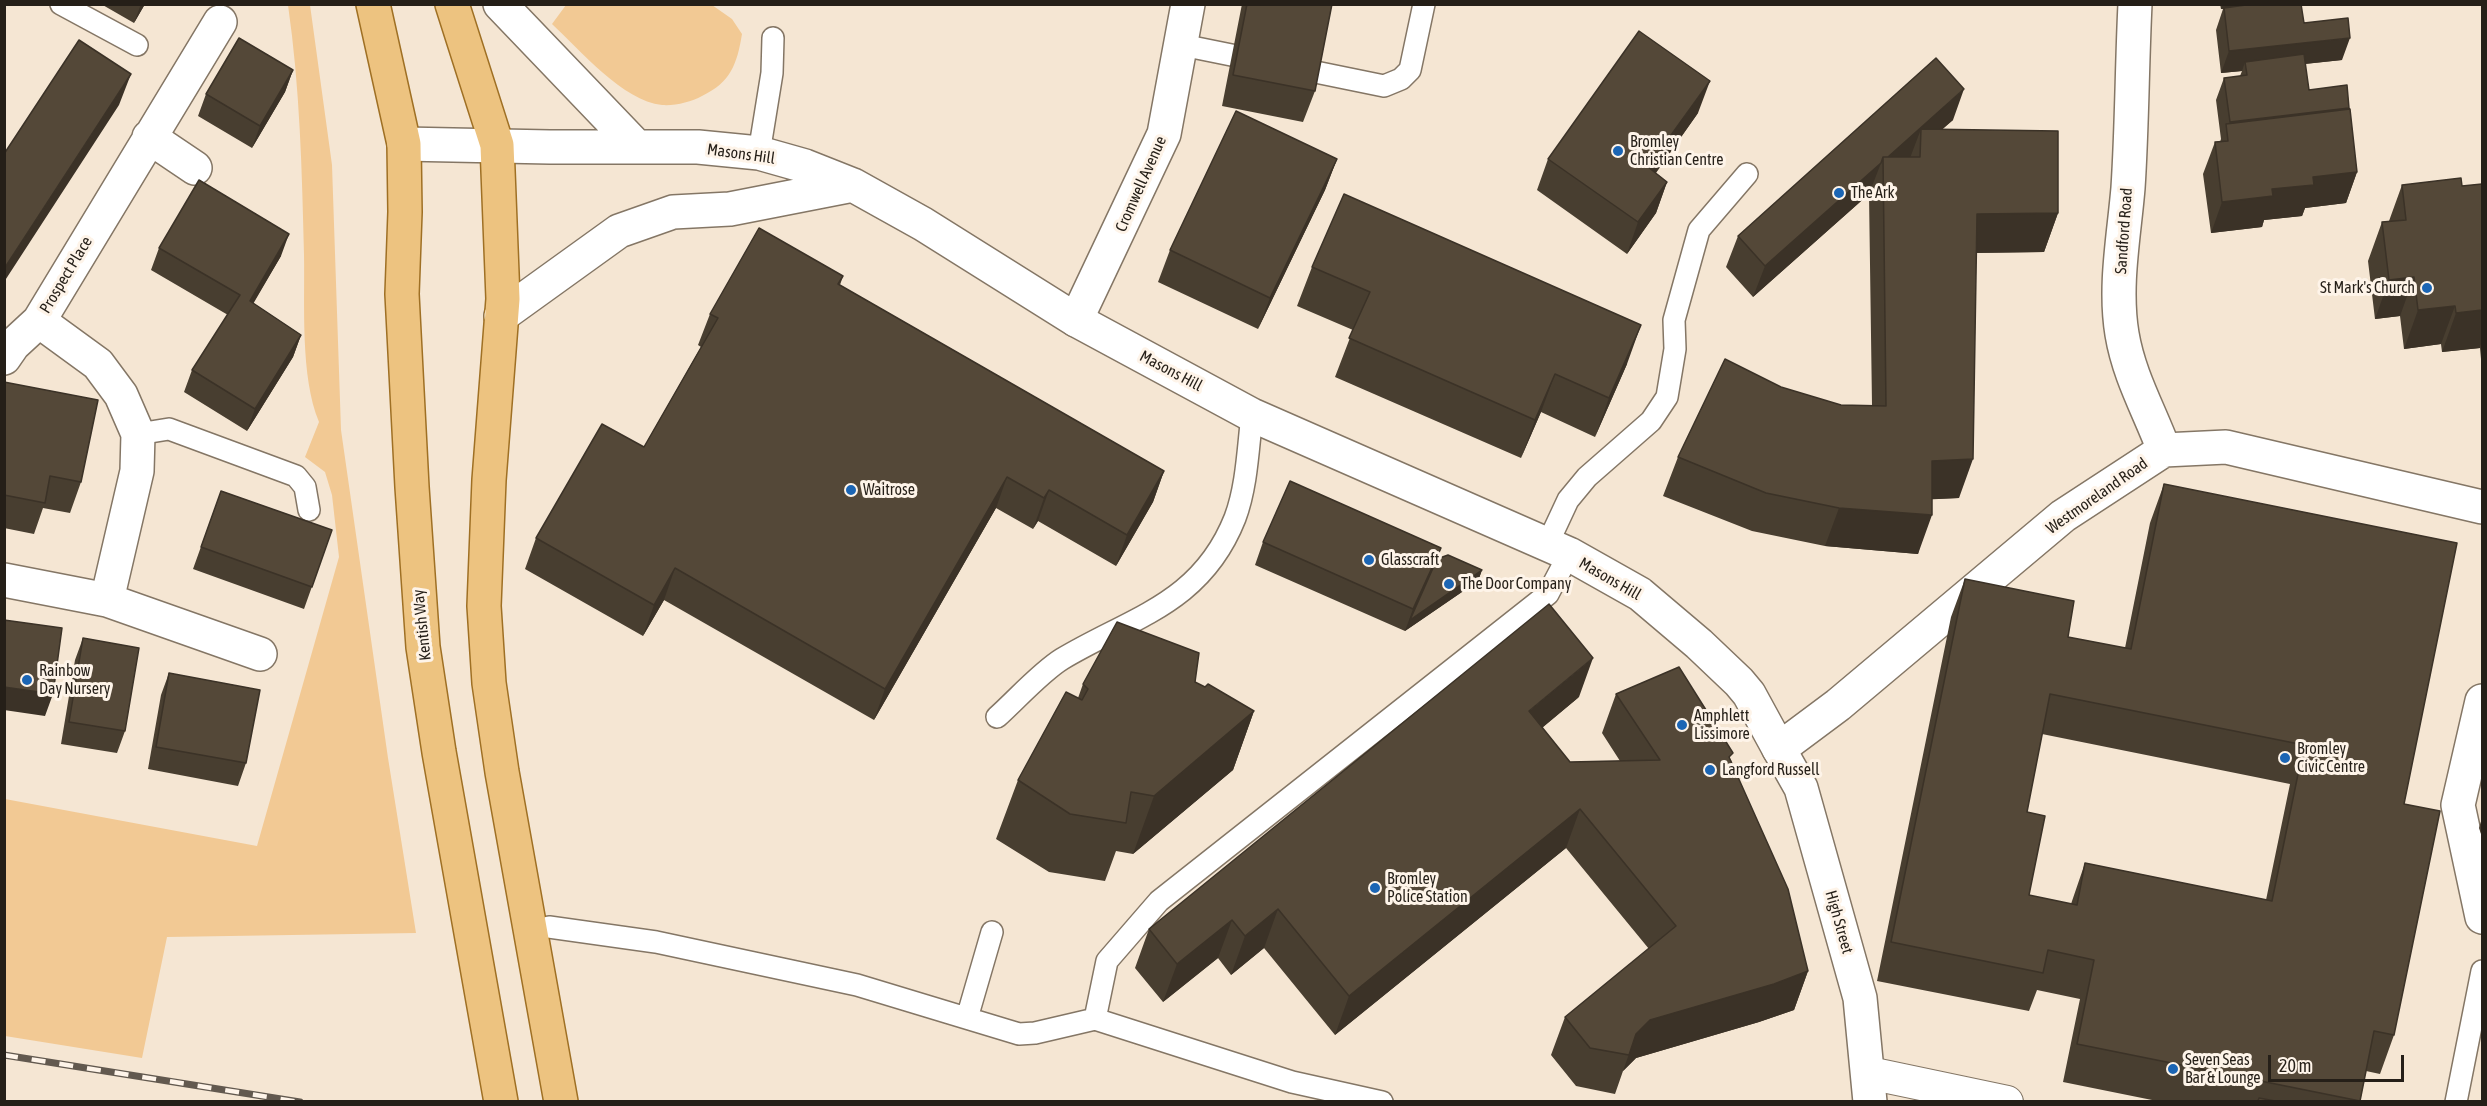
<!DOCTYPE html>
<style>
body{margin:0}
#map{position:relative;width:2487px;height:1106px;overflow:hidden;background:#f5e6d3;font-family:"Asap Condensed",sans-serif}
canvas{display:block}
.frame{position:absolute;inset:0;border:6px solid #251f18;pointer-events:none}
.scale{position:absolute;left:2268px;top:1055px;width:136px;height:27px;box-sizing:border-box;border:3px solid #251f18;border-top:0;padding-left:8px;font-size:18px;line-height:21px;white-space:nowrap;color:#251f18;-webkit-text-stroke:4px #fef4e9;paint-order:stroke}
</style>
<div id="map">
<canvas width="2487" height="1106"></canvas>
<div class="frame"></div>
<div class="scale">20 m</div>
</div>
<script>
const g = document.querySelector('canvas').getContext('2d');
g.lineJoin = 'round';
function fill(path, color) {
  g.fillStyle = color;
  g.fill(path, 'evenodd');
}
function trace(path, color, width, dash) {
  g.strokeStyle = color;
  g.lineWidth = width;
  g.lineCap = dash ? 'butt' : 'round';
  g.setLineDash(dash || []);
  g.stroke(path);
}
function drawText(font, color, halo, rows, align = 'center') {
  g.font = font + ' "Asap Condensed",sans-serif';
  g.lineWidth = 6;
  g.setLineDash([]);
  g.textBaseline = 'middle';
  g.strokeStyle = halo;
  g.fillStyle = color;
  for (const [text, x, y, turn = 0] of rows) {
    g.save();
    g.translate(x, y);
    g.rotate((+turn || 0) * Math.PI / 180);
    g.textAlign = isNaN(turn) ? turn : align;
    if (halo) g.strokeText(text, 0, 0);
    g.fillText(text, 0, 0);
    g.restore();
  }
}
const green = new Path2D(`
 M288,5H310L332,165L341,430L388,758L416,933L167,937L142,1058L5,1036V799L257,846L339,557L332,495L325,472L305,457L319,422C300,376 305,305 304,255C302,171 300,88 288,5Z
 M566,5H712L732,19L742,34C737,64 731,82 702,96C691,102 675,106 662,105C623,101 580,50 552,24Z`);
const service = new Path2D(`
 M61,4L137,45
 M1182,45L1261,61
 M1291,67L1384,86L1401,79L1410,70L1424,4
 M759,153L772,73L773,38
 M138,434L169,429L296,476L305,487L309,510
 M1547,545L1568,500L1587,477L1651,421L1667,397L1675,349L1674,320L1699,230L1747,174
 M997,717C1016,700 1041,672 1062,659C1132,617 1201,604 1235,518C1247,486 1248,448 1252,415
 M549,927L656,942L857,985L1019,1034L1035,1033L1095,1019L1292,1082L1382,1102
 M967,1018L992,932
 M1095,1019L1107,961L1159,901L1548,594L1569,554
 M2456,1102L2482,971`);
const pedestrian = new Path2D(`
 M1869,1073L2007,1102`);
const minor = new Path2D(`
 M2135,4C2132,65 2132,127 2128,188C2124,236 2114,286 2122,334C2129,376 2149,410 2164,450
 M149,137L195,168
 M1076,320L1164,134L1188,4
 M4,358L13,345L39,321
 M4,580L107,600L260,654
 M107,600L137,471L138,434L121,395L98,364L39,321L220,22
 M2482,701L2458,805L2482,917
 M1779,749L1801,788L1860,998L1870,1102`);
const secondary = new Path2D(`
 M500,4L636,146
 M404,144L550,147H698L759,153L805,166L853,185L923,224L1076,320L1252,415L1569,554L1640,594L1699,644L1739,682L1749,694L1779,749L1838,705L2063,516L2164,450L2226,447L2482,507
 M501,316L619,231L673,212L730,209L853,185`);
const primary = new Path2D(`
 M373,4L404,144L405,212L402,294L412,487L423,647L439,752L501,1102
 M452,4L497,145L503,299L489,480L484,606L489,683L502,772L561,1102`);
const rail = new Path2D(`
 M4,1055L300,1102`);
const wall = new Path2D(`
 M101,4H145L134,23Z
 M1242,4H1332L1315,91L1303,122L1222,106Z
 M2220,4H2252L2304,23L2342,60L2305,64L2309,90L2349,109L2357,172L2346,203L2305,208L2302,216L2264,220L2262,227L2211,233L2203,174L2215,142H2220L2221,139L2216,100L2224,78L2240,76L2242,71L2221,73L2216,30L2223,9H2221Z
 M1936,58L1953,120L1942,129L2058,213L2044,252L1976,253L1959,498L1932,499L1918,554L1825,546L1752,531L1663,496L1678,457L1841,405H1872L1869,194L1753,297L1726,267L1738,236Z
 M293,70L285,92L252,148L198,116L206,94Z
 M1698,113L1656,173L1667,182L1656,213L1627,254L1537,190L1548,159Z
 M1337,159L1325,190L1258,329L1158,282L1170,250Z
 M2482,184V370L2480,348L2442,352L2441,344L2404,349L2400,316L2375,319L2368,261L2382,222L2389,221L2402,185L2462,186Z
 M159,248L281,256L253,303L301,335L293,357L247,431L184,392L192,370L228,315L151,270Z
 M1312,267L1627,364L1595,437L1541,412L1521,458L1335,377L1353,330L1297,306Z
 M843,276L840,285L1164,471L1153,502L1116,566L1038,521L1033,529L996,508L874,720L664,600L643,636L525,569L536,538L644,447L701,347L698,345L710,314Z
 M4,382L81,482L70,513L43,508L34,534L4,528Z
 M2164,484L2404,804L2394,1035L2380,1074L2366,1071L2360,1101H2157L2063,1082L2080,999L2037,990L2029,1011L1877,981L1951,617L1965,579L2068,637L2125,648L2150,523ZM2042,734L2290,784L2266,900L2085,863L2071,904L2029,895L2027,812Z
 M221,491L332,530L304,609L193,569Z
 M1263,542L1441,548L1437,559L1482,570L1478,581L1405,631L1255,565Z
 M83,638L125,731L117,753L61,744L75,660Z
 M169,673L246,763L238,786L148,769L161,695Z
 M1195,682L1254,711L1233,770L1133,854L1116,851L1105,881L1049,872L996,839L1018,780L1078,698L1083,684Z
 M1616,694L1731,760L1808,971L1794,1010L1759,1022L1636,1058L1623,1071L1615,1094L1576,1086L1551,1055L1565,1017L1649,949L1566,848L1335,1035L1264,948L1231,975L1218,958L1163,1002L1135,968L1149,929L1579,697L1542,728L1570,762L1620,761L1602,733Z
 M2482,818V837L2479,828Z`);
const shadedWall = new Path2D(`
 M141,4H145L134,23Z
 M2222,4H2252L2221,9Z
 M2350,38L2342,60L2246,70L2245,62L2242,71L2221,73L2229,51Z
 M293,70L285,92L252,148L260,126Z
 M131,74L119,105L4,282V269Z
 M1710,81L1698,113L1637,199L1648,167Z
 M1964,89L1953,120L1920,149L1921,129L1910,158L1883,161Z
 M2349,108L2341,130L2228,141L2227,130L2230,122Z
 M1337,159L1325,190L1258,329L1270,298Z
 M1881,163L1869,194L1753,297L1765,266Z
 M2357,172L2346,203L2305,208L2302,216L2264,220L2262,227L2211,233L2222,202L2272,189L2313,177Z
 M1667,182L1656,213L1627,254L1638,222Z
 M2058,213L2044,252L1963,253L1977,214Z
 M289,234L281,256L242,323L250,301Z
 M2414,277L2400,316L2375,319L2389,280Z
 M2455,306L2441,344L2404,349L2418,310Z
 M2482,310V340L2480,348L2442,352L2456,313Z
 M1641,325L1627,364L1595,437L1609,398Z
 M301,335L293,357L247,431L255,409Z
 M1555,374L1541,412L1521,458L1535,420Z
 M1973,459L1959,498L1918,500L1932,461Z
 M1164,471L1153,502L1116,566L1127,535Z
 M1007,477L996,508L874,720L885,689Z
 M1049,490L1038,521L1033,529L1044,498Z
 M1839,508L1932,515L1918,554L1825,546Z
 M1441,548L1433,570H1482L1478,581L1405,631L1413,609Z
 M675,568L664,600L643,636L654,605Z
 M1593,658L1579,697L1515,750L1529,711Z
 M4,687L53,694L45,716L4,710Z
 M1254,711L1233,770L1133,854L1154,796Z
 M1580,809L1566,848L1335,1035L1349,996Z
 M1278,909L1264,948L1231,975L1245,936Z
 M1232,920L1218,958L1163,1002L1177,964Z
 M1808,971L1794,1010L1759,1022L1636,1058L1623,1071L1636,1034L1650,1020Z`);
const building = new Path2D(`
 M1247,4H1332L1315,91L1233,75Z
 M2253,4H2301L2304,23L2348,18L2350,38L2229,51L2224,8Z
 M1639,31L1710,81L1648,167L1667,182L1638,222L1548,159Z
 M239,38L293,70L260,126L206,94Z
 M79,40L131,74L4,269V154Z
 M2304,54L2309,90L2347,85L2349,108L2230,122L2224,78L2247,75L2245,62Z
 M1936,58L1964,89L1888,157H1883L1881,163L1765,266L1738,236Z
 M2350,109L2357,172L2313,177L2314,185L2272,189L2273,196L2222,202L2215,142L2228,141L2226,124Z
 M1236,111L1337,159L1270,298L1170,250Z
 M1921,129L2058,131V213L1977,214L1973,459L1932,461V515L1839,508L1766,493L1678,457L1725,359L1781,387L1841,405L1886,406L1883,157H1920Z
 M2461,178L2462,186L2482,184V310L2456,313L2455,306L2418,310L2414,277L2389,280L2382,222L2406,220L2402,185Z
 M199,180L289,234L250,301L301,335L255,409L192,370L240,295L159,248Z
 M1344,194L1641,325L1609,398L1555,374L1535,420L1349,338L1370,292L1312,267Z
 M759,228L843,276L838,284L1164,471L1127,535L1049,490L1044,498L1007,477L885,689L675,568L654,605L536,538L602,424L644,447L718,318L710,314Z
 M4,382L98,400L81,482L50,476L45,503L4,495Z
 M1290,481L1441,548L1413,609L1263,542Z
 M2164,484L2457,543L2404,804L2440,811L2394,1035L2374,1031L2360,1101L2077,1044L2094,960L2048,950L2043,973L1891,942L1965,579L2074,601L2068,637L2131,649ZM2050,694L2304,745L2272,901L2085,863L2077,905L2029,895L2045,816L2027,812Z
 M221,491L332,530L312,587L201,547Z
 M1448,555L1482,570L1410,620L1437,559Z
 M1549,604L1593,658L1529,711L1570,762L1660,760L1616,694L1679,667L1733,753L1729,757L1788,889L1808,971L1774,984L1650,1020L1636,1034L1629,1055L1590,1048L1565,1017L1676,926L1580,809L1349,996L1278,909L1245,936L1232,920L1177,964L1149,929Z
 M4,620L62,628L53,694L4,687Z
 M1117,622L1199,653L1195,682L1205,687L1208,684L1254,711L1154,796L1131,792L1126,823L1070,814L1018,780L1066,692L1082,700L1088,689L1083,684Z
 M83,638L139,648L125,731L69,722Z
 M169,673L260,690L246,763L156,747Z
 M2259,1098L2275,1101H2258Z`);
const markers = [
 [1618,151,6,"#1b65b4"],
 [1839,193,6,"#1b65b4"],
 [2427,288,6,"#1b65b4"],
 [851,490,6,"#1b65b4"],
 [1369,560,6,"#1b65b4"],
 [1449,584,6,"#1b65b4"],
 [27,680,6,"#1b65b4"],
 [1682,725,6,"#1b65b4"],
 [2285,758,6,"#1b65b4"],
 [1710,770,6,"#1b65b4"],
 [1375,888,6,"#1b65b4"],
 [2173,1069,6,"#1b65b4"]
];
const poiNames = [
 ["Bromley",1630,142],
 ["Christian Centre",1630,160],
 ["The Ark",1851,193],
 ["St Mark's Church",2415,288,"right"],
 ["Waitrose",863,490],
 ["Glasscraft",1381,560],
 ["The Door Company",1461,584],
 ["Rainbow",39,671],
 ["Day Nursery",39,689],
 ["Amphlett",1694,716],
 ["Lissimore",1694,734],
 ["Bromley",2297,749],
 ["Civic Centre",2297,767],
 ["Langford Russell",1722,770],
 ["Bromley",1387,879],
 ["Police Station",1387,897],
 ["Seven Seas",2185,1060],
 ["Bar & Lounge",2185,1078]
];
const streetNames = [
 ["Masons Hill",741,154,8],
 ["Cromwell Avenue",1141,184,-66],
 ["Sandford Road",2124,231,-86],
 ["Prospect Place",66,275,-59],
 ["Masons Hill",1171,371,28],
 ["Westmoreland Road",2097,496,-35],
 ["Masons Hill",1610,579,30],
 ["Kentish Way",422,625,-96],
 ["High Street",1839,922,74]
];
fill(green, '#f2c994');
trace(service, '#847665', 24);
trace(pedestrian, '#847665', 34);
trace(minor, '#847665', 36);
trace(secondary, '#847665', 36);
trace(primary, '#9f7024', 36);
trace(service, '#fff', 21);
trace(pedestrian, '#fff', 32);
trace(minor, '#fff', 33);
trace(secondary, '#fff', 33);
trace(primary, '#edc380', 33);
trace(rail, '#62594f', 7);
trace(rail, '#fef4e9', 4.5, [14]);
fill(wall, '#483e30');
fill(shadedWall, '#3b3227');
fill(building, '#544838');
trace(building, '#3b3227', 1.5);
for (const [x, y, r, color] of markers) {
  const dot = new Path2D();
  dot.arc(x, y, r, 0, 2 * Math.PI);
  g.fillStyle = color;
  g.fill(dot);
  trace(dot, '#fef4e9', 2);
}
drawText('16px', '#251f18', '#fef4e9', poiNames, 'left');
drawText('16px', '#251f18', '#fef4e9', streetNames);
</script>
